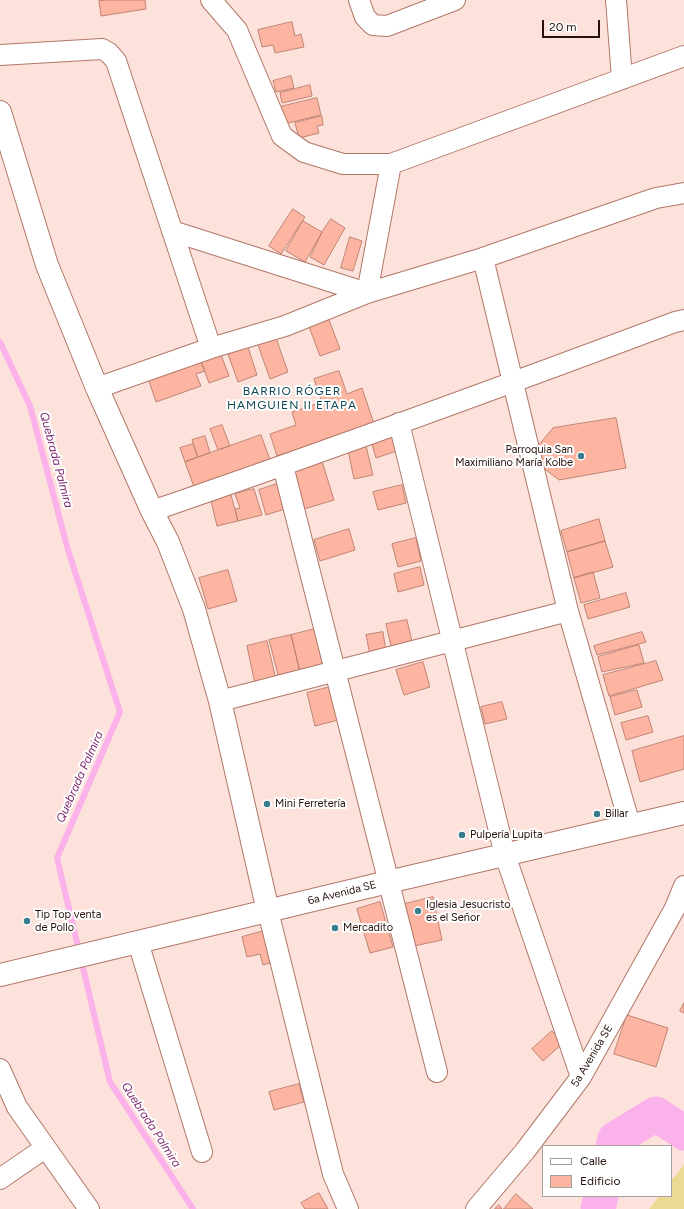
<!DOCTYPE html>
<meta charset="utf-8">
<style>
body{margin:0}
#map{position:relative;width:684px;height:1209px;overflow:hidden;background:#fde2db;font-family:Figtree,sans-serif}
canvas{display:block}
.legend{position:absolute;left:542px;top:1145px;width:130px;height:52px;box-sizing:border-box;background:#fff;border:1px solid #a9a09e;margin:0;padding:5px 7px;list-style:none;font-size:12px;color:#27110c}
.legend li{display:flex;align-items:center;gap:8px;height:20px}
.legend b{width:20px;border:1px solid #a9a09e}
.scale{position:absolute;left:542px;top:20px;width:58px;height:18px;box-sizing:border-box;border:2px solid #27110c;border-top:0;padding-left:5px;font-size:12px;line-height:14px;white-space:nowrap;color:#27110c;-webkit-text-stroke:3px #fff;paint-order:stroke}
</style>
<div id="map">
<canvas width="684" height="1209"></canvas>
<ul class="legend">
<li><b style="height:5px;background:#fff"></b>Calle</li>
<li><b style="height:11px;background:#fdb4a1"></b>Edificio</li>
</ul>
<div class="scale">20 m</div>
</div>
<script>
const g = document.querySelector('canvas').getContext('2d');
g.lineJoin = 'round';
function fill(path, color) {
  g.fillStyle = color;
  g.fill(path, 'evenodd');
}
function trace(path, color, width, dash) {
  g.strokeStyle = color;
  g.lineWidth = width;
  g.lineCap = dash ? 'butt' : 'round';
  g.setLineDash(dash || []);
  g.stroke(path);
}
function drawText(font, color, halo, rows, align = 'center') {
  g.font = font + ' Figtree,sans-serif';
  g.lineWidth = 4;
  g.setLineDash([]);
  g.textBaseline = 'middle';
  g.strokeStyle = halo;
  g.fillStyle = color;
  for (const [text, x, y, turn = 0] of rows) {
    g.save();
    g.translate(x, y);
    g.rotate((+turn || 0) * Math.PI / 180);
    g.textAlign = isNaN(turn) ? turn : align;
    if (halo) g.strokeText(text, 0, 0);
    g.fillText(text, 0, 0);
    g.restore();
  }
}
const green = new Path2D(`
 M684,1165V1209H649L659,1196H671V1181Z`);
const stream = new Path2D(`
 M0,342L30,406L68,550L120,712L57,858L110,1082L193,1209`);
const river = new Path2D(`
 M613,1146L615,1139L656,1114L683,1132L684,1133
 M598,1209L601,1196`);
const building = new Path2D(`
 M106,0H145L146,9L101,16L99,1Z
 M292,22L295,36L301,34L304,47L275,53L273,45L262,47L258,30Z
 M291,76L294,88L276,92L273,81Z
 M310,85L312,96L282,103L280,93Z
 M317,98L321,115L284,124L280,107Z
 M322,116L323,125L317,126L319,133L299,138L295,123Z
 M293,209L305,217L281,254L269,246Z
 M331,219L345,228L324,265L310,257L322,232Z
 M303,221L322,232L305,262L286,251Z
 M350,237L362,241L353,271L341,268Z
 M328,317L340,349L320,356L308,324Z
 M275,335L288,372L270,379L257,342Z
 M248,347L257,375L238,382L228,354Z
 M220,352L229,376L209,383L200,359Z
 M200,359L205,371L196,374L201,386L156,402L148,378Z
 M339,371L347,394L362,388L374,424L277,456L270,434L296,425L292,412L322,402L314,379Z
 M616,418L626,468L559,480L541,466L537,447L553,428Z
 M222,425L230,446L218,450L210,429Z
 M261,435L270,460L194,487L185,462Z
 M393,435L397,451L376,458L371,441Z
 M205,436L210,453L198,457L192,440Z
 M193,444L198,457L185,462L180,448Z
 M366,446L373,475L354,479L348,450Z
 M322,461L334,500L304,509L292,470Z
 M277,484L285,509L266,515L259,490Z
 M402,485L406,503L378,510L373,492Z
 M254,489L262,515L238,521L235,509L240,508L235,494Z
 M231,495L238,521L217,526L211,501Z
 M599,519L605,541L567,552L561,531Z
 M349,529L355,550L320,561L314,540Z
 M416,538L421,561L398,567L392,544Z
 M605,541L613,567L574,578L567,552Z
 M420,567L424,585L398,592L394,574Z
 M228,570L237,601L208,609L199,578Z
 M593,572L600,598L581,603L574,578Z
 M626,593L630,607L588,619L584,605Z
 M407,620L413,646L392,650L386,624Z
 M315,629L324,666L300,672L291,635Z
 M383,632L386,652L370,655L366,635Z
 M642,632L646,642L597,655L594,646Z
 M291,635L300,672L279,678L269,640Z
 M267,641L276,679L255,684L247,646Z
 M639,645L644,663L602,672L598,657Z
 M656,661L663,680L609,696L603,675Z
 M423,662L430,687L404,695L396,670Z
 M330,687L338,720L315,726L307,693Z
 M637,690L642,707L615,715L610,697Z
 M502,702L507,719L485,724L481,707Z
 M648,716L653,732L626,740L621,723Z
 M684,736V769L640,782L632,751Z
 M433,897L442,940L414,946L405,904Z
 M380,902L393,947L370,953L357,909Z
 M264,931L273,962L263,965L260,954L247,957L242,937Z
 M684,1003V1013L680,1011Z
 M627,1015L668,1028L656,1067L614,1054Z
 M552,1031L563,1043L543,1061L532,1049Z
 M299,1084L304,1102L274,1110L269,1092Z
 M319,1193L328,1209H305L301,1203Z
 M516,1194L533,1209H504Z
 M499,1205L502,1209H495Z`);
const street = new Path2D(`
 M211,0L237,30L282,136L304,152L343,164H391L684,56
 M359,0L365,17L373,25L387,26L455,0
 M616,0L622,79
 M0,55L102,49L109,53L116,61L211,348
 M172,231L367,293L391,164
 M483,258L568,611L630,825
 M97,388L211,348L285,326L367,293L483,258L656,198L684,193
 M399,423L505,855L581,1077
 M283,466L437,1072
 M152,511C327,451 501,387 675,322L684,320
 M220,701L568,611
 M268,911L333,1174L348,1209
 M138,942L202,1152
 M0,1069L17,1107L89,1209
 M0,1179L45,1148
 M476,1209L525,1151L581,1077L675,908L684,886`);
const secondary = new Path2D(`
 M0,112L47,265L97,388L152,511L168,542L194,609L220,701L268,911
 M0,975L388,882L684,813`);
const markers = [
 [581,456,4,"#397c8c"],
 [267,804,4,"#397c8c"],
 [597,814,4,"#397c8c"],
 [462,835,4,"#397c8c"],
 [418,911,4,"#397c8c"],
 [27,921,4,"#397c8c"],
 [335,928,4,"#397c8c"]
];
const poiNames = [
 ["Parroquia San",573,450,"right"],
 ["Maximiliano María Kolbe",573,463,"right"],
 ["Mini Ferretería",275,804],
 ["Billar",605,814],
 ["Pulpería Lupita",470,835],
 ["Iglesia Jesucristo",426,905],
 ["es el Señor",426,918],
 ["Tip Top venta",35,915],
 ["de Pollo",35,928],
 ["Mercadito",343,928]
];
const streetNames = [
 ["6a Avenida SE",342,893,-14],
 ["5a Avenida SE",592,1056,-59]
];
const neighbourhoodNames = [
 ["BARRIO RÓGER",292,391],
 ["HAMGUIEN II ETAPA",292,405]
];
const waterNames = [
 ["Quebrada Palmira",56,460,75],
 ["Quebrada Palmira",80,777,-66],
 ["Quebrada Palmira",151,1125,57]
];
fill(green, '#ecda94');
trace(stream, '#fbb1e9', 6);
trace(river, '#fbb1e9', 35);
fill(building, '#fdb4a1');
trace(building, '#bf8474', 1);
trace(street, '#b17767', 22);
trace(secondary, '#b17767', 24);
trace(street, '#fff', 20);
trace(secondary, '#fff', 22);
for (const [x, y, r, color] of markers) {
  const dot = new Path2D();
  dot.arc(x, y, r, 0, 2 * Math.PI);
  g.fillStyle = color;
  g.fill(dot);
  trace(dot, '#fff', 1.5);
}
drawText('11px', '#27110c', '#fff', poiNames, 'left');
drawText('11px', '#27110c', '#fff', streetNames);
g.letterSpacing = '1px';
drawText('12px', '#0f4955', '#fff', neighbourhoodNames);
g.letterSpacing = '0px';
drawText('italic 12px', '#7f2b70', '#fff', waterNames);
</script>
